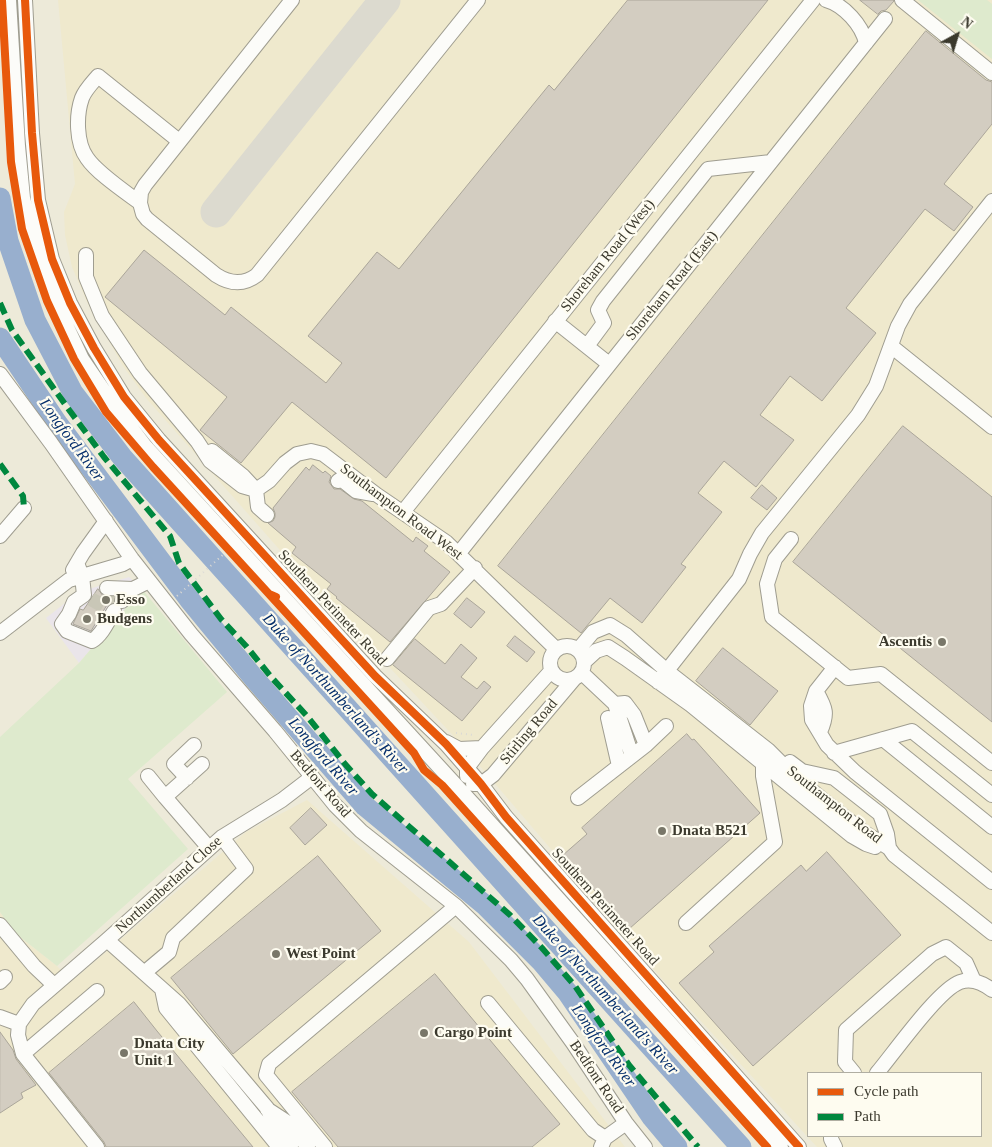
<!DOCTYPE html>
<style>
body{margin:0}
#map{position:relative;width:992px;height:1147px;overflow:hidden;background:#edead9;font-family:Georgia,serif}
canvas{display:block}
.legend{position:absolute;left:807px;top:1072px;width:175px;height:65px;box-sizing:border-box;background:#fefcf0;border:1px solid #b0aea2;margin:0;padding:6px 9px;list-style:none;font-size:15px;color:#3b392d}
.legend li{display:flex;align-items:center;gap:10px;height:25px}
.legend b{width:25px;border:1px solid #b0aea2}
.north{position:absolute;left:932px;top:10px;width:50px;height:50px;-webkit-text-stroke:4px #fefcf0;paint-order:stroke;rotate:39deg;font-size:14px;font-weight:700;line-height:20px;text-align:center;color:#3b392d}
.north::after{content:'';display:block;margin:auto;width:18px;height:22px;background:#3b392d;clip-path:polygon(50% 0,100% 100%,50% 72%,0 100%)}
</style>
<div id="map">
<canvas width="992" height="1147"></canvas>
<ul class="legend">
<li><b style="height:6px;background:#e8590c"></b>Cycle path</li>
<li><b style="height:6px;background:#00873e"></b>Path</li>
</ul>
<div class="north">N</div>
</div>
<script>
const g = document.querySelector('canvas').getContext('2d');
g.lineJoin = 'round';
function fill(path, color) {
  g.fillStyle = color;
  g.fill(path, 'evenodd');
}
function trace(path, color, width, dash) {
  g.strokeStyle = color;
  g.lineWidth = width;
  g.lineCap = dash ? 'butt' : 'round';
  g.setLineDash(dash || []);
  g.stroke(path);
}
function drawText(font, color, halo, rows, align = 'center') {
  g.font = font + ' Georgia,serif';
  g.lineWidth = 4.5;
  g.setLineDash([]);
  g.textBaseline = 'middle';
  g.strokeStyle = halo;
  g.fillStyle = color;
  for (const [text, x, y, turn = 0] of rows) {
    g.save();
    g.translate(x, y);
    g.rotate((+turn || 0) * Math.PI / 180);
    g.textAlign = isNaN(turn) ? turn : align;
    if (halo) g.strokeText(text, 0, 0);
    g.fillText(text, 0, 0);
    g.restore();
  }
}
const commercial = new Path2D(`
 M129,577L142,589L79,663L46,618L79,592Z`);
const built = new Path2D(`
 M58,0H992V1147H817L663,980L461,744L279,549L146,398L123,366L87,302L72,267L65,235L64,212L75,184ZM808,1073H981V1136H808Z
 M307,800L469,942L625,1147H0V912L15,933L57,966L71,982L246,832Z`);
const green = new Path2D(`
 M918,0H987L992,4V59Z
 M142,589L227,692L128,779L188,849L57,966L15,933L0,912V737L79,663Z`);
const river = new Path2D(`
 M0,198L8,241L35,320L73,393L122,457L741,1147
 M0,338L57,423L189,599L253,677L365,806L486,906L541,961L568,993L652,1117L677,1147`);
const taxiway = new Path2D(`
 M216,212L385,0`);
const building = new Path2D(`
 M628,0H768L386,478L292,402L241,463L200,430L227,397L105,297L144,250L225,315L231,307L326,383L342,363L308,336L377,252L399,269L549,85L554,90Z
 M860,0H893L894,1L886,10L881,11L878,14Z
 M926,31L986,80L992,82V124L944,184L973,207L954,231L925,209L846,308L876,333L822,401L790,376L760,415L794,440L756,487L724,461L698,493L722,512L681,564L686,567L642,623L610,598L581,633L498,566Z
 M903,426L992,497V722L793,562Z
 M313,465L323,473L325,471L331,476L329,482L334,489H340L354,499L362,501L413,542L416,537L428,546L424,551L450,572L390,642L336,598L337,597L327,589L331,584L292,553L296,547L268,523L273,521L275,517V513L273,508L306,467L309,470Z
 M762,485L777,498L767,510L751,498Z
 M98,589L103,596L114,597V602L107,605L91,631L73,624L80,609L83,610Z
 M467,598L485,612L471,628L454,614Z
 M515,636L535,652L527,662L507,646Z
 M415,639L445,664L461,644L477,658L461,677L477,689L484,681L491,687L462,721L393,665Z
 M723,648L778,691L750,725L696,681Z
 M687,734L692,740L694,739L760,813L629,929L563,855L587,834L582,828Z
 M311,808L327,825L305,845L290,828Z
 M827,852L901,935L753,1066L679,983L714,952L709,946L801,865L806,871Z
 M318,856L381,931L233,1054L171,978Z
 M435,974L560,1124L532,1147H338L292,1092Z
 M134,1002L157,1031L253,1147H106L104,1142L49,1073Z
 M0,1032L13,1050L16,1059L36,1085L21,1093L23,1098L0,1113Z`);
const minorTunnel = new Path2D(`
 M91,599L105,607L117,597`);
const path = new Path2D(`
 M177,596L226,552
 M456,733L474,735`);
const minor = new Path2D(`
 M9,0L18,146L23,198L35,245L58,308L82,359L112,403L145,446L474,805L781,1147
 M25,0L32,133L38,200L52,259L70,303L94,348L124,397L159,440L375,676L446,744L481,784L506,817L799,1147
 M292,0L145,185L141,192L140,203L143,214L147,219L216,275C230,284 244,285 257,275L478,0
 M826,0C844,5 862,25 866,43
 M902,0L992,73
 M140,203C124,191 97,173 87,158C76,143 76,115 82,98C85,90 92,83 98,76L179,141
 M86,255V277L102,316L140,373L197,441L210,461L242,486L256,490
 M555,321L609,364
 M587,346L604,323L598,310L603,301L708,169L771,162
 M891,346L992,427
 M0,374L51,443L132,559L191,634L275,731L335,805L361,831L456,906L511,960L527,979L573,1043L626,1123L645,1147
 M212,451L243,476L256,490L258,507L267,515
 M338,481L341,479L356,491L373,494
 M256,490L269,481L285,463L297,454L311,451L323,454L377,495L446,542L556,649
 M403,512L813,0
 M0,536L24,508
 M791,539L775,559L767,584L772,617L848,678L881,674L992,763
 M459,553L885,19
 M77,563L82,576L84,595L74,602L69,614L62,624L67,631L92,641C102,635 108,621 114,611
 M73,570L83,553L106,521
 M107,588L133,589
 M122,601L133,589L149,581
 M0,633L69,580L123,564L132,559
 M550 663a17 17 0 1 1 34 0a17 17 0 1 1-34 0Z
 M578,650L593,632L610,625L626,635L667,671L768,750L794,776L823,800L865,833L889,848L894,855L992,933
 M387,659L429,608L441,604L475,568
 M584,662L596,651L608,647L625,658L691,705L852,836L866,844L875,847
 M835,667L816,691L811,706L812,720L827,745L855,772L992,882
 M582,673L615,704L632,756
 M658,682L739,579L750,554L762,533L858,415L876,386L898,326L910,304L992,201
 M816,691C826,708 828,714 820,732
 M615,704L625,703L634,715L646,745
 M608,718L619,766
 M883,739L992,827
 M446,742L459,749L482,748
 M834,753L912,731L992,795
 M790,762L802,771L834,778L880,814L887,834L889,848
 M202,764L165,797L209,848
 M148,776L165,797
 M467,776V768L482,748L551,671
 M187,778L174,764L194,745
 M473,784H481L493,775L574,679
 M578,798L646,745L666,726
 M686,923L775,842L763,776V762
 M0,925L34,966L54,985
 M107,940L179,1004L267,1108L277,1129L291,1147
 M144,973L169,952L173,938L246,869L222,837
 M0,982L5,977
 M162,989L166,1008L279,1147
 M488,1003L593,1130L605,1138
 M0,1017L19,1024
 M23,1054L97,991
 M854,1073L845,1062L846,1030L932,954L946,947L966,963L974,981
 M877,1073C894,1053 938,990 960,982C971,978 983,983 992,990
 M267,1109L287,1122L308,1147
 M831,1136V1139L835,1147
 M97,1147L23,1054L18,1035L19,1024L33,1004L107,940L222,837L282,800L312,777
 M325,1147L266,1075L269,1064L456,906
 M601,1147L605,1138L626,1123`);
const quiet = new Path2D(`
 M0,303L12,330L67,407L104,457L170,536L179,563L221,619L246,646L272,678L307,716L345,764L372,794L510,915L542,948L575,986L629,1065L698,1147
 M0,464L23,496L24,508`);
const cycleway = new Path2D(`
 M2,0L11,162L22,229L47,301L74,359L106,412L153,467L269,594L276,597
 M25,0L32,133L38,200L52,259L70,303L94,348L124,397L159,440L375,676L446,744L481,784L506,817L799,1147
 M269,594L414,753L424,770L442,785L767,1147`);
const markers = [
 [106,600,5,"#797769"],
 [87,619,5,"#797769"],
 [942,642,5,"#797769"],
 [662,831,5,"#797769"],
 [276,954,5,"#797769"],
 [424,1033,5,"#797769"],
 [124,1053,5,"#797769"]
];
const streetNames = [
 ["Shoreham Road (West)",608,256,-51],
 ["Shoreham Road (East)",672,286,-51],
 ["Southampton Road West",401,512,37],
 ["Southern Perimeter Road",332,608,47],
 ["Stirling Road",529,732,-50],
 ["Bedfont Road",320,784,49],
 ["Southampton Road",834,805,38],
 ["Northumberland Close",169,885,-42],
 ["Southern Perimeter Road",605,907,48],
 ["Bedfont Road",596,1077,56]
];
const poiNames = [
 ["Esso",116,600],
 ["Budgens",97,619],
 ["Ascentis",932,642,"right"],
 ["Dnata B521",672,831],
 ["West Point",286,954],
 ["Cargo Point",434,1033],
 ["Dnata City",134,1044],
 ["Unit 1",134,1061]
];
const waterNames = [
 ["Longford River",71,440,54],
 ["Duke of Northumberland's River",335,694,48],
 ["Longford River",323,757,49],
 ["Duke of Northumberland's River",605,995,48],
 ["Longford River",603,1046,54]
];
fill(commercial, '#eae5ea');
fill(built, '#efe9cd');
fill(green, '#deeacd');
trace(river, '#98afce', 21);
trace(taxiway, '#dcdacf', 31);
fill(building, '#d3cdc1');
trace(building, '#aba69a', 1);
trace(minorTunnel, '#c9c7b7', 14, [14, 7]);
trace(minor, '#9f9d90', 16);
trace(path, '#dbdad5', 2, [1, 4]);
trace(minor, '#fcfcf9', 14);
trace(quiet, '#00873e', 6, [12, 6]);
trace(cycleway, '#e8590c', 8);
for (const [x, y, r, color] of markers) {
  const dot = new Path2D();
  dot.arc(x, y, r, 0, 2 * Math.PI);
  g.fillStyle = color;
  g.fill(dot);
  trace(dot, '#fefcf0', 2);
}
drawText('15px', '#3b392d', '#fefcf0', streetNames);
drawText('bold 15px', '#3b392d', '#fefcf0', poiNames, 'left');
drawText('italic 16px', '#042e6b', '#fefcf0', waterNames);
</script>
